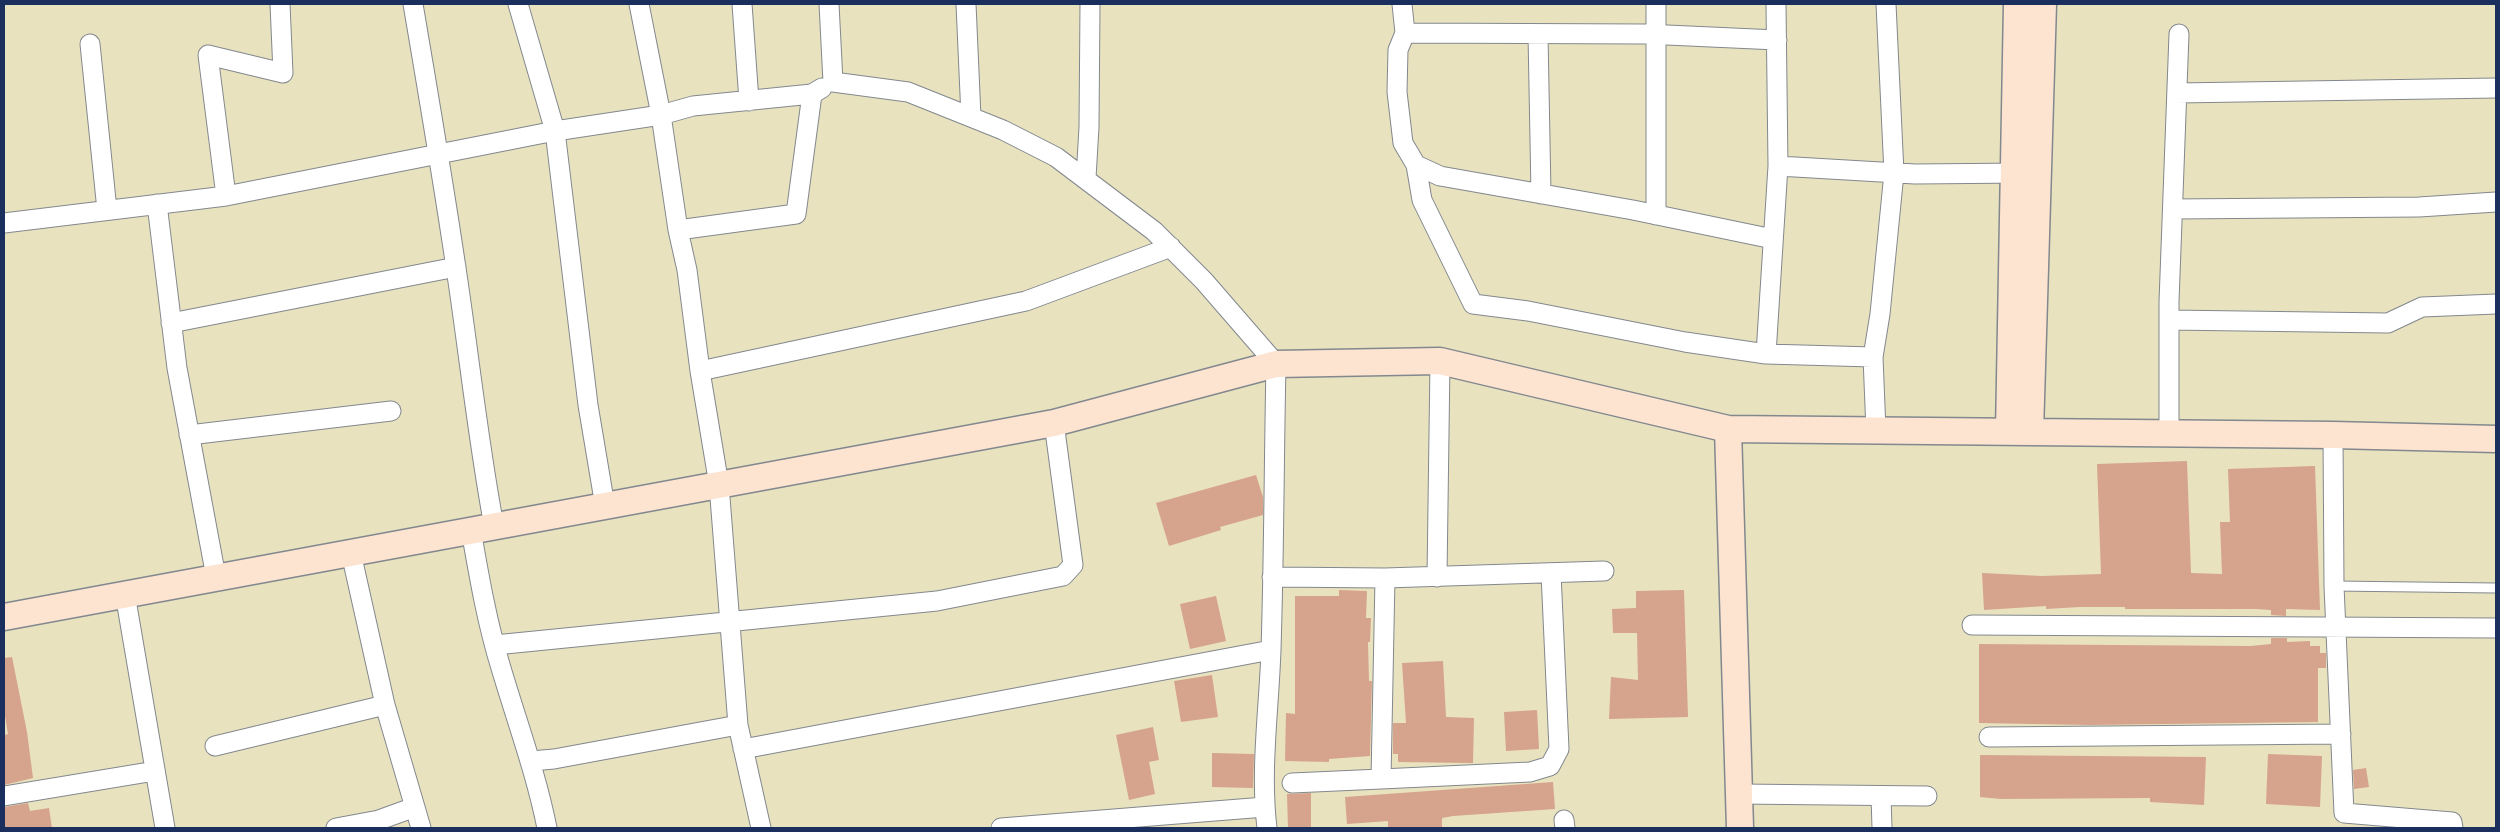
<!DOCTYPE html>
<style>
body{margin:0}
#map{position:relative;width:2500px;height:832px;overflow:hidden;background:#e9e2bf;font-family:"Gochi Hand",sans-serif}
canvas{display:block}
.frame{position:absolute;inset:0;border:5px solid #1b2f5e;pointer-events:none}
</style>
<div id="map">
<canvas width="2500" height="832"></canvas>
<div class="frame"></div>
</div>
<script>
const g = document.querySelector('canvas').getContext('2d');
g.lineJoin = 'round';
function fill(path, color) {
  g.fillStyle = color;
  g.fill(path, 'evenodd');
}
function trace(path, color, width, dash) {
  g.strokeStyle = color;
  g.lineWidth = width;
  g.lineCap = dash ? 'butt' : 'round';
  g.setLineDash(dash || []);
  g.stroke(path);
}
const building = new Path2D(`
 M2187,461L2191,573L2222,574L2220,522H2230L2228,469L2315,466L2320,610L2286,609V616L2271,615V610L2256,609H2125V607H2080L2046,609V606L1984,610L1982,573L2042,576L2101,574L2097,464Z
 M1256,475L1263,497V515L1220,527L1221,530L1169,546L1156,503Z
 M1339,590L1367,591L1366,618H1371L1370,642H1368L1369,681H1372L1370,756L1329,759V762L1285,761L1286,713L1295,714V596H1339Z
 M1684,590L1688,717L1609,719L1611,677L1638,680L1637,633H1613L1612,609L1636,608V591Z
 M1216,596L1226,641L1190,649L1180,604Z
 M2271,638H2287V642L2310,641V646H2320V653H2326V668H2318V722L2089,725L1979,723V644L2251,646L2271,644Z
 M12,657L27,732L33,778L4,785V735L8,734L4,710V658Z
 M1443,661L1446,717L1474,718L1473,763L1398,762V754H1393V723H1406L1402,663Z
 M1212,675L1218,717L1181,722L1174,681Z
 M1537,710L1539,749L1506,751L1504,712Z
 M1153,727L1159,760L1149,762L1155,794L1129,800L1116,735Z
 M1212,753L1254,754L1253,788L1212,787Z
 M2268,754L2322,756L2320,807L2266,804Z
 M1980,755L2206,757L2204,805L2150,802V798L2001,799L1980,797Z
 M2366,768L2369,787L2354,789L2353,770Z
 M1553,782L1555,809L1453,816L1442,818V828H1388V821L1347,824L1345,797Z
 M1311,793V828H1288L1287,794Z
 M28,803L30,811L49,808L52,828H4V807Z`);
const lane = new Path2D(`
 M2334,586L2496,588`);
const street = new Path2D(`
 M413,4C428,92 443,180 456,268C469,354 478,441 494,526
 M518,4L555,131L588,405L605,506
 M639,4L661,115L678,230
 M742,4L749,101
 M829,4L833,82L908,92L1003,130L1056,157L1154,231L1204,281L1276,364C1274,460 1274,555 1271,650C1269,709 1260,770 1267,828
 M966,4L971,117
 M1402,4L1405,33
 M1776,4L1778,166
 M1538,34L1541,194
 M90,44L107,210
 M2177,93L2496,88
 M1416,165L1422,200L1473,304L1528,311L1685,342L1766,354L1873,357
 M1086,178L1089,127L1090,4
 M226,196L208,55L283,73L280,4
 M157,204L177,368L216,577
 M2173,209L2419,207L2496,202
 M1656,215V4
 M4,223L226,196L555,131L661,115L693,106L812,94L822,88
 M1773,239L1633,210L1440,176L1416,165L1403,143L1397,92L1398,50L1405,33L1645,34L1777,40
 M2169,320L2388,323L2422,307L2496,304
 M171,323L456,267
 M1766,354L1778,166L1915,174L2025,173
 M700,371L1026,301L1171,247
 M1876,431L1873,357L1880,314L1894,173L1886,4
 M2169,433V302L2179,34
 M189,435L391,411
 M2333,435L2334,586L2344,813L2452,822L2453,828
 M471,530C479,576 487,623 501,668C517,722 536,773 547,828
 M351,553L385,705L421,828
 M1272,577L1385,578
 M1437,577L1440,361
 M125,594L165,828
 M1972,625L2496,628
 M495,645L937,601L1063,576L1073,565L1054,423
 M1989,737L2341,734
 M215,746L385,705
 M743,749L1271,650
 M531,761L554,759L738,725
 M1381,779L1530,772L1550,766L1559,749L1551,573
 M1292,783L1381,779L1385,578L1604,571
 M1739,794L1927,796
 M4,796L155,771
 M1881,796L1882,828
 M1564,820L1565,828
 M336,828L379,820L415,807
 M761,828L738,725L719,485L700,371L687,270L678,230L796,214L812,94
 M1001,828L1265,807`);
const secondary = new Path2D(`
 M1728,429L1740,828
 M2009,432L2017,4
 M2030,432L2043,4
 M4,617L1054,423L1276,364L1440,361L1728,429L2333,435L2496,439`);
fill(building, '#d6a38d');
trace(lane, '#82888e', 11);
trace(street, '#82888e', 21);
trace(secondary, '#82888e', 29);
trace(lane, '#fff', 9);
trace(street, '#fff', 19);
trace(secondary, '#fde4d1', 26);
</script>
